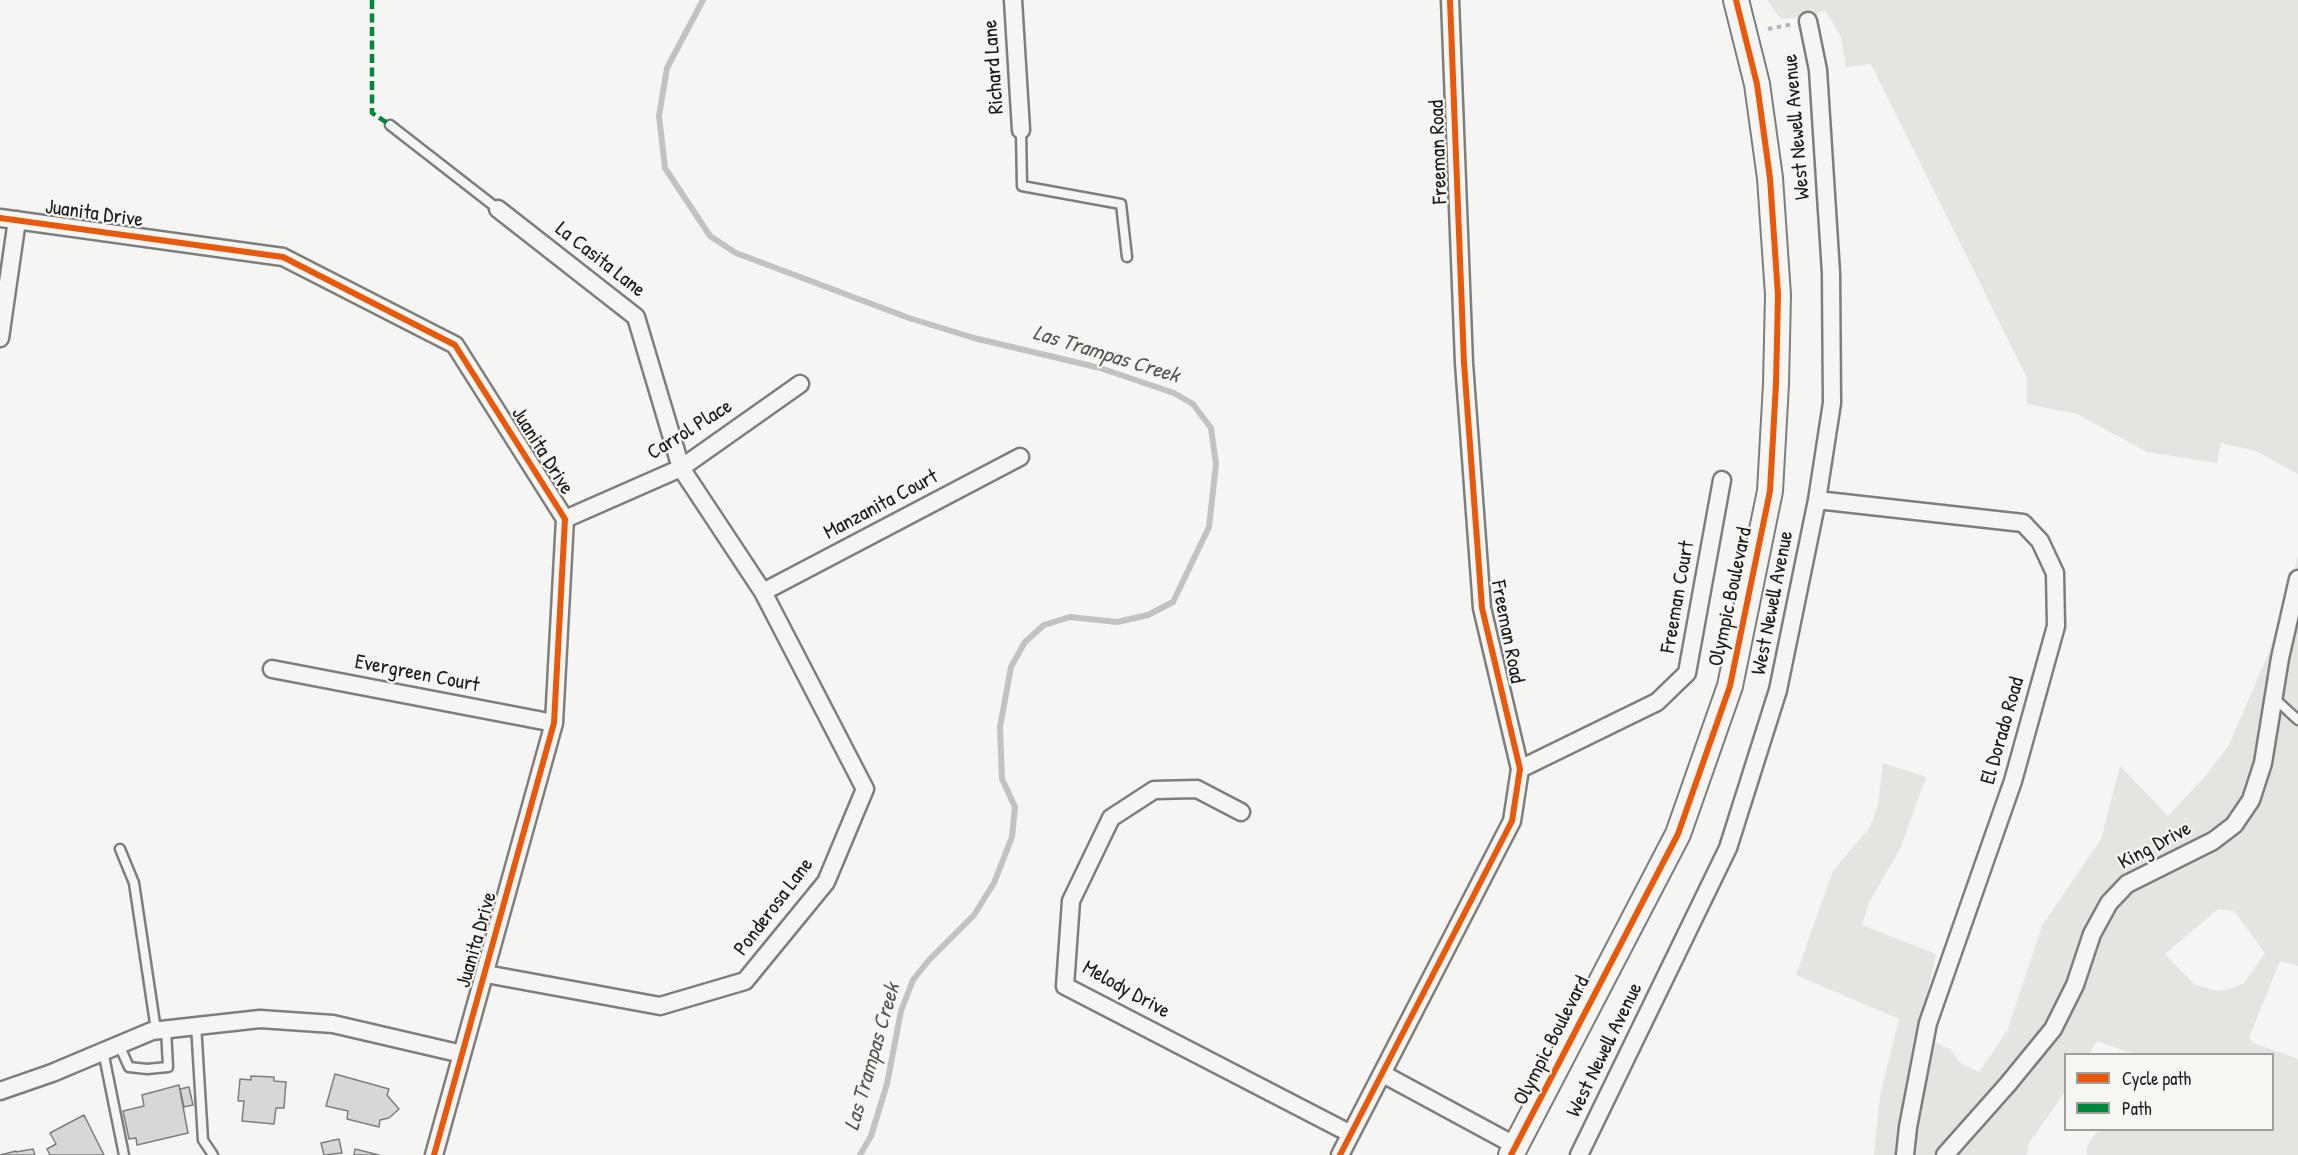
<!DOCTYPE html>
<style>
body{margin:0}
#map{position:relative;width:2298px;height:1155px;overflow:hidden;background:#f5f5f3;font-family:"Patrick Hand",sans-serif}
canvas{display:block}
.legend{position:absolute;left:2064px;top:1053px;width:210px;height:78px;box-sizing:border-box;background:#f6f6f2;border:2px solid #9f9f9c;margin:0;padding:8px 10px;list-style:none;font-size:18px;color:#1c1c1c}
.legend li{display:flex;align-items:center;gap:12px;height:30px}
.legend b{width:30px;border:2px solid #9f9f9c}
</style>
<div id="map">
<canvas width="2298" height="1155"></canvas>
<ul class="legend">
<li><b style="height:8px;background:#e8590c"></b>Cycle path</li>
<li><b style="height:8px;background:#00873e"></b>Path</li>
</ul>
</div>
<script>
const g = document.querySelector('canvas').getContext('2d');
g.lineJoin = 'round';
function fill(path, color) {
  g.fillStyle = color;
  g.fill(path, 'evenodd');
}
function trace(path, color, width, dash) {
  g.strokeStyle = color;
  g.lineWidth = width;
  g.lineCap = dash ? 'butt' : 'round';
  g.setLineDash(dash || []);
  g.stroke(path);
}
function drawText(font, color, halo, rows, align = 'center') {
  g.font = font + ' "Patrick Hand",sans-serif';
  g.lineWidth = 4.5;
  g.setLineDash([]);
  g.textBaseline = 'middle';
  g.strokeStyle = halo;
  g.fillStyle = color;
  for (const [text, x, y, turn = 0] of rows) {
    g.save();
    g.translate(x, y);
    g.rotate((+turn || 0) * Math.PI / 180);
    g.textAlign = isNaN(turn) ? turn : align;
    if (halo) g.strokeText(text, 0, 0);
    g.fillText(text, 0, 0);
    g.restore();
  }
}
const green = new Path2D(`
 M1767,0H2298V474L2256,451L2221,443L2217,463L2147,452L2077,414L2027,404V378L1871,64L1846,67L1841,37L1825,10L1808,17L1781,19Z
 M2298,556V966L2280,961L2249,1038L2253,1043L2298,1059V1155H2087V1147L2098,1130H2272V1054H2134L2097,1041L2089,1054H2066L2065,1092L2029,1143L2027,1155H1874L1880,1095L1899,1019L1796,975L1833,871L1870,827L1878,805L1883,763L1926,777L1901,847L1869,903L1862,925L1936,954L1918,1035L1950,1049L1960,1063L1979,1072L2007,1031L2042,926L2101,839L2120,766L2168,816L2202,780L2229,745L2269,652ZM2218,909L2234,911L2265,953L2244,983L2230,989L2217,991L2195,985L2165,954Z`);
const stream = new Path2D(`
 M703,0L667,68L659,116L665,168L710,236L736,253L909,318L974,338L1100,368L1174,393L1193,404L1211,428L1216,464L1209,527L1173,602L1148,615L1117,622L1070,617L1044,625L1025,642L1011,667L1000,727L1002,779L1015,807L1012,837L994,883L974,915L929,960L913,980L901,1011L887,1084L871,1136L860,1155`);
const building = new Path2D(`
 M335,1074L389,1089L387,1095L399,1109L389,1118L380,1120L379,1127L347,1119L348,1111L326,1106Z
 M251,1076L274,1077V1081L286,1082L284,1108H276L274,1124L242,1121L244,1101H238L240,1079L251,1080Z
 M179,1085L188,1133L137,1145L136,1138L129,1139L123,1111L144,1106L142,1095Z
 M189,1087L193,1105L184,1107L180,1089Z
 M84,1115L104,1155H50L47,1149L56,1144L50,1133Z
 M339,1139L342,1153L324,1155L321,1143Z
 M33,1149L35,1155H0L16,1151V1152Z
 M355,1149L379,1155H354Z`);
const path = new Path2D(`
 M1768,29L1793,24`);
const service = new Path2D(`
 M390,125L498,209
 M1021,130L1022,186L1121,204L1127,257
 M2274,698L2298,720
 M120,849L134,883L156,1030
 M196,1024L203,1140L213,1155
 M119,1045L129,1067L147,1069L168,1067L166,1029
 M103,1051L124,1155`);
const minor = new Path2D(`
 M1013,0L1021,130
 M0,218L283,257L455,345L565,519L554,723L434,1155
 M0,338L17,220
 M1817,500L2023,523L2040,541L2055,573L2056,626L2013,781L1928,1023L1908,1127L1905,1155
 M565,519L681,468L800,384
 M763,592L1020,457
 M272,669L554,723
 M1520,769L1657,702L1687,673L1722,480
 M1241,812L1197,789L1154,790L1111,818L1071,901L1065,986L1351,1134
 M486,974L660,1006L745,981L826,882L865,789L763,592L681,468L636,317L498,209
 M1383,1074L1516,1146
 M0,1091L52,1073L152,1031L260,1019L333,1024L462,1054
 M1340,1155L1512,821L1520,769L1482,608L1464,363L1450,0
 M1579,1155L1728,848L1778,690L1817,500L1832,403L1831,273L1818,70L1808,21
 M1945,1155L2008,1084L2053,1029L2075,985L2092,934L2109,903L2127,884L2213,841L2234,825L2251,800L2263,763L2280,658L2298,579`);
const secondary = new Path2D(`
 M1511,1155L1678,834L1730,686L1770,491L1776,384L1778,295L1770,178L1757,84L1736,0`);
const quiet = new Path2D(`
 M372,0V113L390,125`);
const cycleway = new Path2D(`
 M0,218L283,257L455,345L565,519L554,723L434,1155
 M1340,1155L1512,821L1520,769L1482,608L1464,363L1450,0
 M1511,1155L1678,834L1730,686L1770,491L1776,384L1778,295L1770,178L1757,84L1736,0`);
const streetNames = [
 ["Richard Lane",994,67,-94],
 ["West Newell Avenue",1797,127,-95],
 ["Freeman Road",1439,152,-92],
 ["Juanita Drive",94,214,8],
 ["La Casita Lane",600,260,38],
 ["Carrol Place",690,430,-32],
 ["Juanita Drive",542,451,58],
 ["Manzanita Court",881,505,-28],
 ["Freeman Court",1678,597,-80],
 ["Olympic Boulevard",1731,597,-78],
 ["West Newell Avenue",1773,603,-79],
 ["Freeman Road",1507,632,79],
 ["Evergreen Court",417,674,11],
 ["El Dorado Road",2003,731,-74],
 ["King Drive",2155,846,-28],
 ["Ponderosa Lane",774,907,-53],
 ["Juanita Drive",477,940,-74],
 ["Melody Drive",1126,990,29],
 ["Olympic Boulevard",1552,1041,-63],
 ["West Newell Avenue",1605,1050,-64]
];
const waterNames = [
 ["Las Trampas Creek",1106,355,17],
 ["Las Trampas Creek",873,1057,-74]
];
fill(green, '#e4e4e1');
trace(stream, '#c2c2bf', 6);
fill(building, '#d7d7d6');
trace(building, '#7e7e7d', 1.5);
trace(service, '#7e7e7d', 13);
trace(minor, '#7e7e7d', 21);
trace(secondary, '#7e7e7d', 28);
trace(path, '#b6b6b5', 4, [4.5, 4.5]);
trace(service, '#f5f5f3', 8);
trace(minor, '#f5f5f3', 16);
trace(secondary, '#f5f5f3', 24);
trace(quiet, '#00873e', 4.5, [9, 4.5]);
trace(cycleway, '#e8590c', 6);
drawText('21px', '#1c1c1c', '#f6f6f2', streetNames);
drawText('italic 22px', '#565654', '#f6f6f2', waterNames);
</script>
